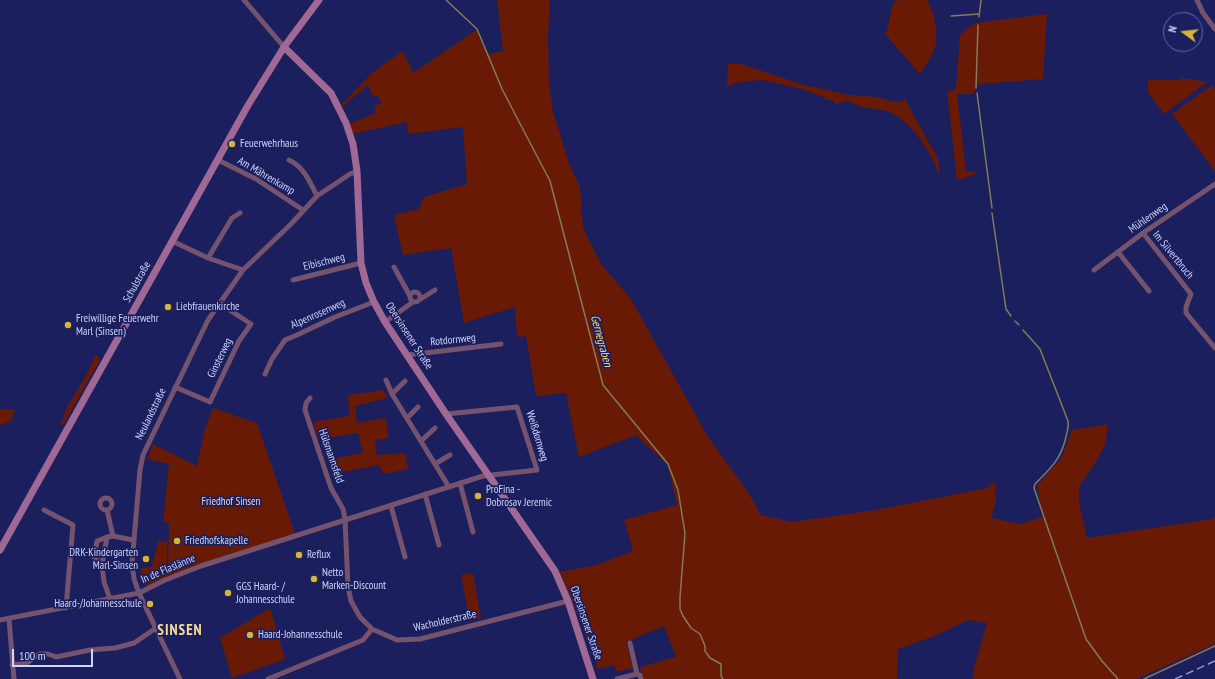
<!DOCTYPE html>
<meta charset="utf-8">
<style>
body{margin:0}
#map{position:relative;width:1215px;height:679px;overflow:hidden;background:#1c1f5d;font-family:"PT Sans Narrow",sans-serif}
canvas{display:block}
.north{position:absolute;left:1163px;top:12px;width:40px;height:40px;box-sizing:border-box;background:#1c1f5d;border:1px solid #62689d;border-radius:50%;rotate:285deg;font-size:11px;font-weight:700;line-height:16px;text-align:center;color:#ccd6fd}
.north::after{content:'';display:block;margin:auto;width:14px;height:18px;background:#d5b535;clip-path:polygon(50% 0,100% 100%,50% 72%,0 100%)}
.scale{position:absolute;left:12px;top:649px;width:81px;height:18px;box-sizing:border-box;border:2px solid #ccd6fd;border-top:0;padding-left:5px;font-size:12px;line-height:14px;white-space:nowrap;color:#ccd6fd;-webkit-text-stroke:3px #1c1f5d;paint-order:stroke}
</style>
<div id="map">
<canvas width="1215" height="679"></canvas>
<div class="north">N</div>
<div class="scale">100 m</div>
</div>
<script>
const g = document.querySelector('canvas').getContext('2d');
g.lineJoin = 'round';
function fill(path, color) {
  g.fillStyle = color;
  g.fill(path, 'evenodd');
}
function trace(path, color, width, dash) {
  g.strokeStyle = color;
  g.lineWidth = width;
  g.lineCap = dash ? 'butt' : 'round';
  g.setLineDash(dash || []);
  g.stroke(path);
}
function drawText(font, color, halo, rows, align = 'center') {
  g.font = font + ' "PT Sans Narrow",sans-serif';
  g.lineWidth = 3.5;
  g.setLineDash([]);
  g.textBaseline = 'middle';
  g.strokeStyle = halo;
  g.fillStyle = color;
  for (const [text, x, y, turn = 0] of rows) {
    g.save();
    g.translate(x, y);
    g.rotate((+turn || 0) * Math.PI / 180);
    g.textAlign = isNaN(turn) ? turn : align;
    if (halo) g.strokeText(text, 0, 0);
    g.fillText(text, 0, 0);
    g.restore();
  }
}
const green = new Path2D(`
 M497,0H550L548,36L549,83L553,112L570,166L580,187L583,228L601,264L631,299L708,437L748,492L761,515L792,522L876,510L987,488L995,481L996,501L991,518L1020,524L1043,517L1037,486L1062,457L1072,430L1108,424L1105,445L1094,465L1079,486V502L1087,538L1212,519L1215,517V644L1136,679H972L973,676L974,668L987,623L968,620L932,637L898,649L897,679H643L640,667L676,657L664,626L626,642L633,668L617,672L614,665L598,669L594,656H593L571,597L560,572L597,565L633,551L624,520L677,505L668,465L636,435L579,457L566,393L536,396L526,336L517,337L515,307L464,323L451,248L403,255L394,215L419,209L424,197L467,184L463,127L408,134L407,122L356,133L352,132L349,124L376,113L374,107L381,103L378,95L373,97L368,85L342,107L341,105L373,72L403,51L413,73L476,30L487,54L503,51Z
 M898,0H927C934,9 938,32 936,43C934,54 926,65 920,74L886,35L893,3Z
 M1047,14L1043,79L979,84L973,94H957L966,171L980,173L957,180L947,92L956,89L960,35L975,23Z
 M728,63L732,64H741L804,85L850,95L876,97L890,101L902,102L906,98L908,105L938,159L940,176C930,152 912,119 886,111C873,107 858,109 848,100L836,104L832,100H827L824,97L802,89L763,80L740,82L727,86Z
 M1182,78L1207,82L1164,114L1148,92V80H1180Z
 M1212,85L1215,90V171L1172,114Z
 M97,355L100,360L63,425L61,424L67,407L86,376L94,358Z
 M384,390L387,398L355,406L357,423L386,418L388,438L375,440L377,455L405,453L408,469L383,474L379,465L332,474L327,460L363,453L358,433L319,439L313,422L349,416L348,395Z
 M213,408L257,423L295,534L168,577L169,523L163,522L169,464L147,459L153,444L197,466L205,429Z
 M0,409L15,410L11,421L0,425Z
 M158,541H167V577L147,586C139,582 140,575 141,568L152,567C153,558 157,550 158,541Z
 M473,573L481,618L451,625L449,616L455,614L456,620L469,617L461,575Z
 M270,608L285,659L232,678L220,638Z`);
const stream = new Path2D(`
 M446,0L477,29L502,89L550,181L603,385L668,464L678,490L685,533L680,597V609L683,616L691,628L700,634L705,646V651L710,658L721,664V676L723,679
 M951,16L979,14
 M979,17L981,0
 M976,88L978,25
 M977,93L992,208
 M992,213L1006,309L1011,316
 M1015,321L1019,325
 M1023,330L1040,349L1068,421C1069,427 1067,431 1066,437C1061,459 1051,468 1035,484L1034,488L1086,639L1102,661L1118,679
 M1144,679L1215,646`);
const street = new Path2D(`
 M244,0L284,47
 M1197,0L1203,13L1215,29
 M218,160L256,179L303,210
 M289,160C304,167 310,182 317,196
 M1143,233L1191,294L1186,307V313L1215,348
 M172,241L208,258L243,270
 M1118,252L1149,291
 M208,258L232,218L240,213
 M394,267L410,296
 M1094,270L1143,233L1215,184
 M293,280L361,263
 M410 297a5 5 0 1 1 10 0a5 5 0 1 1-10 0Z
 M419,300L435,290
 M385,322L413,302
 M408,355L501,344
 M265,374L272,359L285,340L297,335L335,317L374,302
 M386,380L392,394L449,487
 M175,387L210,402L239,341L251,324L219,303
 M392,394L405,381
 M310,398L306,403L305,410L331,488L343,509L345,519L348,587L351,601L360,617L372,629L397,640L420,639L568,601
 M407,418L418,407
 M421,441L435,428
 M435,464L450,455
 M460,483L473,532
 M425,494L439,545
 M100 504a6 6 0 1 1 12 0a6 6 0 1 1-12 0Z
 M391,506L405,557
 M44,510L73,525L66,608
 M107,510L113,536L107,537L102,565L104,582L110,599
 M113,536L133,540
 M102,565L94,557L97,541L107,537
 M9,619L14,679
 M0,620L139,593L165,580L201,566L483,476L537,470L517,407L446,414
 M630,643L637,674
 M12,665L27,663L39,654H48L56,657L90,650L115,648L134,643L156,628
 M180,679L139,593L134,579L132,563L140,470L143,455L208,320L243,270L291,224L317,196L350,174L357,171
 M268,679L363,640L372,629
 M617,679L637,674L640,675L641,679`);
const secondary = new Path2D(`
 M284,47L331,93L346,123L353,144L357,171L361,263L366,283L374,302L385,322L446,414L555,571L568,601L593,679
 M0,550L247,107L284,47L319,0`);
const rail = new Path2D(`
 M1175,679L1215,661`);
const markers = [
 [232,144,4,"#d5b535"],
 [168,307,4,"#d5b535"],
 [68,325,4,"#d5b535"],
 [478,496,4,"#d5b535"],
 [177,541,4,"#d5b535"],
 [299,555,4,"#d5b535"],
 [146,559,4,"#d5b535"],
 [314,579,4,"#d5b535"],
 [228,593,4,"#d5b535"],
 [150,604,4,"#d5b535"],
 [250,635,4,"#d5b535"]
];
const poiNames = [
 ["Feuerwehrhaus",240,144],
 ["Liebfrauenkirche",176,307],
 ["Freiwillige Feuerwehr",76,319],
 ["Marl (Sinsen)",76,332],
 ["ProFina -",486,490],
 ["Dobrosav Jeremic",486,503],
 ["Friedhofskapelle",185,541],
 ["DRK-Kindergarten",138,553,"right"],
 ["Marl-Sinsen",138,566,"right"],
 ["Reflux",307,555],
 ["Netto",322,573],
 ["Marken-Discount",322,586],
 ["GGS Haard- /",236,587],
 ["Johannesschule",236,600],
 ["Haard-/Johannesschule",142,604,"right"],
 ["Haard-Johannesschule",258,635]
];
const streetNames = [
 ["Am Mährenkamp",266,176,30],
 ["Mühlenweg",1148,218,-35],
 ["Im Silvertbruch",1173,255,51],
 ["Eibischweg",324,262,-14],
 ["Schulstraße",137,282,-61],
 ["Alpenrosenweg",318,314,-24],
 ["Obersinsener Straße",409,336,57],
 ["Rotdornweg",453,340,-6],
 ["Ginsterweg",220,358,-64],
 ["Neulandstraße",151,414,-64],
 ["Weißdornweg",537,436,73],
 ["Hülsmannsfeld",331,456,71],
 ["In de Flaslänne",168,569,-23],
 ["Wacholderstraße",445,621,-13],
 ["Obersinsener Straße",586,623,71]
];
const parkNames = [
 ["Friedhof Sinsen",231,502]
];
const waterNames = [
 ["Gernegraben",601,341,75]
];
const districtNames = [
 ["SINSEN",180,631]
];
fill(green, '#691a05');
trace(stream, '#837b5b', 1.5);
trace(street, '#75526d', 5);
trace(secondary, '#a06894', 7);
trace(rail, '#9199c8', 1.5, [8, 4]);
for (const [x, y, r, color] of markers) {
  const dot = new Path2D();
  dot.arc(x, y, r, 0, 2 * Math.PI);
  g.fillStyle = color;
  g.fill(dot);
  trace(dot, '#1c1f5d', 1.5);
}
drawText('11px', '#ccd6fd', '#1c1f5d', poiNames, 'left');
drawText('11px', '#ccd6fd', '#1c1f5d', streetNames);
drawText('11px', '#f0d4cc', '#1c1f5d', parkNames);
drawText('italic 12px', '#f9dc6e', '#1c1f5d', waterNames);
g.letterSpacing = '1px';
drawText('bold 15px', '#f3dd90', '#1c1f5d', districtNames);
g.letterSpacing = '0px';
</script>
